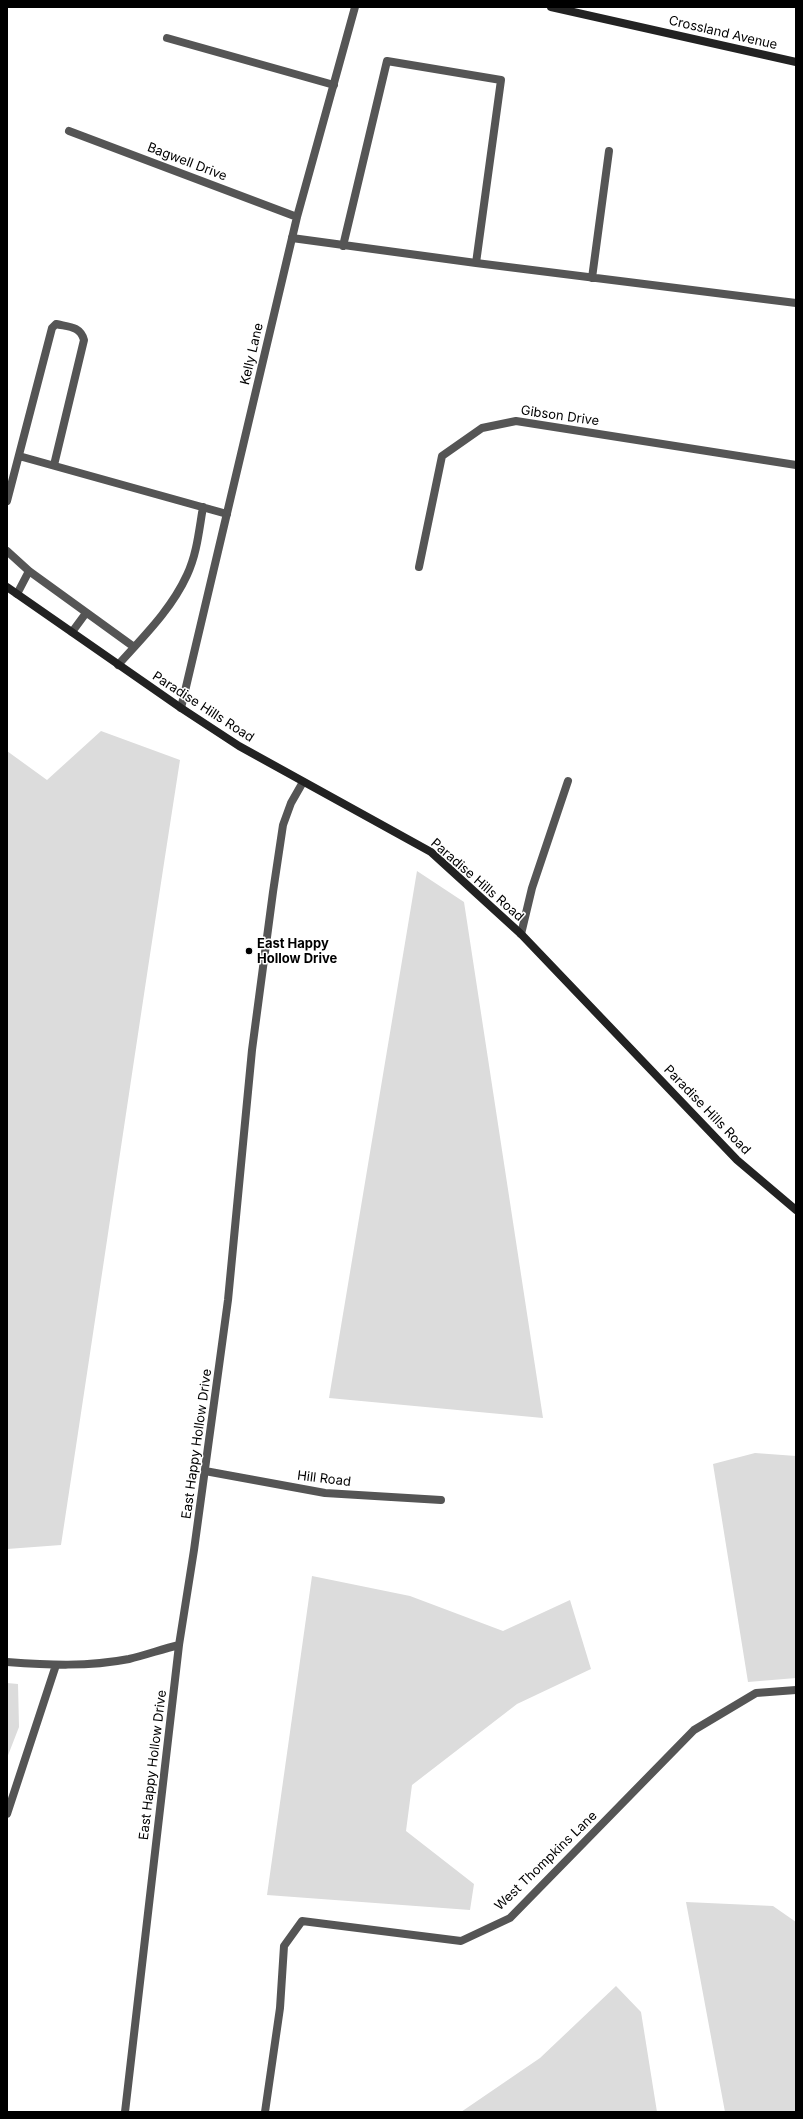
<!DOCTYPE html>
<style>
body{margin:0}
#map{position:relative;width:803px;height:2119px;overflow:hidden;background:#fff;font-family:Inter,sans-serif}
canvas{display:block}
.frame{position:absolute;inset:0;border:8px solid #000;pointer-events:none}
</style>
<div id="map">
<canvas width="803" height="2119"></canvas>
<div class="frame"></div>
</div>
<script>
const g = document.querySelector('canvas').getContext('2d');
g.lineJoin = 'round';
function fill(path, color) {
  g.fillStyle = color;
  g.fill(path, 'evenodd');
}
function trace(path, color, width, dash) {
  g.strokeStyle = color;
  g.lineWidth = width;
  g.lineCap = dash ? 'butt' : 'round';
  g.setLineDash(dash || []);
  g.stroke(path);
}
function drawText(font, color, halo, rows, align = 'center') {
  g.font = font + ' Inter,sans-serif';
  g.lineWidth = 3;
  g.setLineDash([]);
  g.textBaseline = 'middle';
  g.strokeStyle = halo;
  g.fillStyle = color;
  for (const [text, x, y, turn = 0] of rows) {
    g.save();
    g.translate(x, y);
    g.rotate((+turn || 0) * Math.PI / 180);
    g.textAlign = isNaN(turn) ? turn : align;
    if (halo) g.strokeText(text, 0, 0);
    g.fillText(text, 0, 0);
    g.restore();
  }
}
const green = new Path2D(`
 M101,731L180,760C139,1022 101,1284 61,1545L7,1549V751L47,780Z
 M417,871L464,902L543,1418L329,1398Z
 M755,1453L796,1456V1678L748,1682L713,1464Z
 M312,1576L410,1596L503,1631L570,1600L591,1669L517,1704L412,1785L406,1831L474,1884L470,1910L267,1895Z
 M7,1683L18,1684L19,1727L7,1758Z
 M686,1902L773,1906L796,1922V2112H725Z
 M616,1986L641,2012L657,2112H461L540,2058Z`);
const lane = new Path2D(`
 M167,38L334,85
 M292,238L476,263L796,303
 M343,246L387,61L501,80L476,263
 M592,278L609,151
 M19,456L227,514
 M7,501L52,328L56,324C69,327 80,326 84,340L54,465
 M7,551L29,571L17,594
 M29,571L134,647
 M72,632L86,613
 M118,665C143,637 171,610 187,575C197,554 199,530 203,507`);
const street = new Path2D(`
 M69,131L297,217
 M419,567L442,456L482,428L516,421L796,465
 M181,708L297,217L355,7
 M521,934L532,888L568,781
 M205,1471L325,1493L441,1500
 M7,1662C48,1665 88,1667 129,1659C146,1655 162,1649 179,1645
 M7,1814L56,1665
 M125,2112L179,1645L194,1550L228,1300L252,1050L273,892L283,825L291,803L303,782
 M265,2112L280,2008L284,1946L302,1921L461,1941L510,1918L694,1730L756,1693L796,1690`);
const secondary = new Path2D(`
 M551,7L796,62
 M7,587L181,708L239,746L431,852L521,934L737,1160L796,1210`);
const markers = [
 [249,951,4,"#000"]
];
const streetNames = [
 ["Crossland Avenue",723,33,13],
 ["Bagwell Drive",187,162,21],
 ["Kelly Lane",252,354,-77],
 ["Gibson Drive",560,416,8],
 ["Paradise Hills Road",203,707,33],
 ["Paradise Hills Road",477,880,41],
 ["Paradise Hills Road",707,1110,46],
 ["East Happy Hollow Drive",197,1444,-82],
 ["Hill Road",324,1479,7],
 ["East Happy Hollow Drive",153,1765,-83],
 ["West Thompkins Lane",546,1861,-44]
];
const poiNames = [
 ["East Happy",257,944],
 ["Hollow Drive",257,959]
];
fill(green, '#dcdcdc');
trace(lane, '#555', 8);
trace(street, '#555', 8);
trace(secondary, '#222', 8);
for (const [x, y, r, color] of markers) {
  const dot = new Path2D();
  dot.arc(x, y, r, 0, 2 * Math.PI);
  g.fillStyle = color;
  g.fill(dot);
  trace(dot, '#fff', 1.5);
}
drawText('13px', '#000', '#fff', streetNames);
drawText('bold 13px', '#000', '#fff', poiNames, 'left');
</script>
